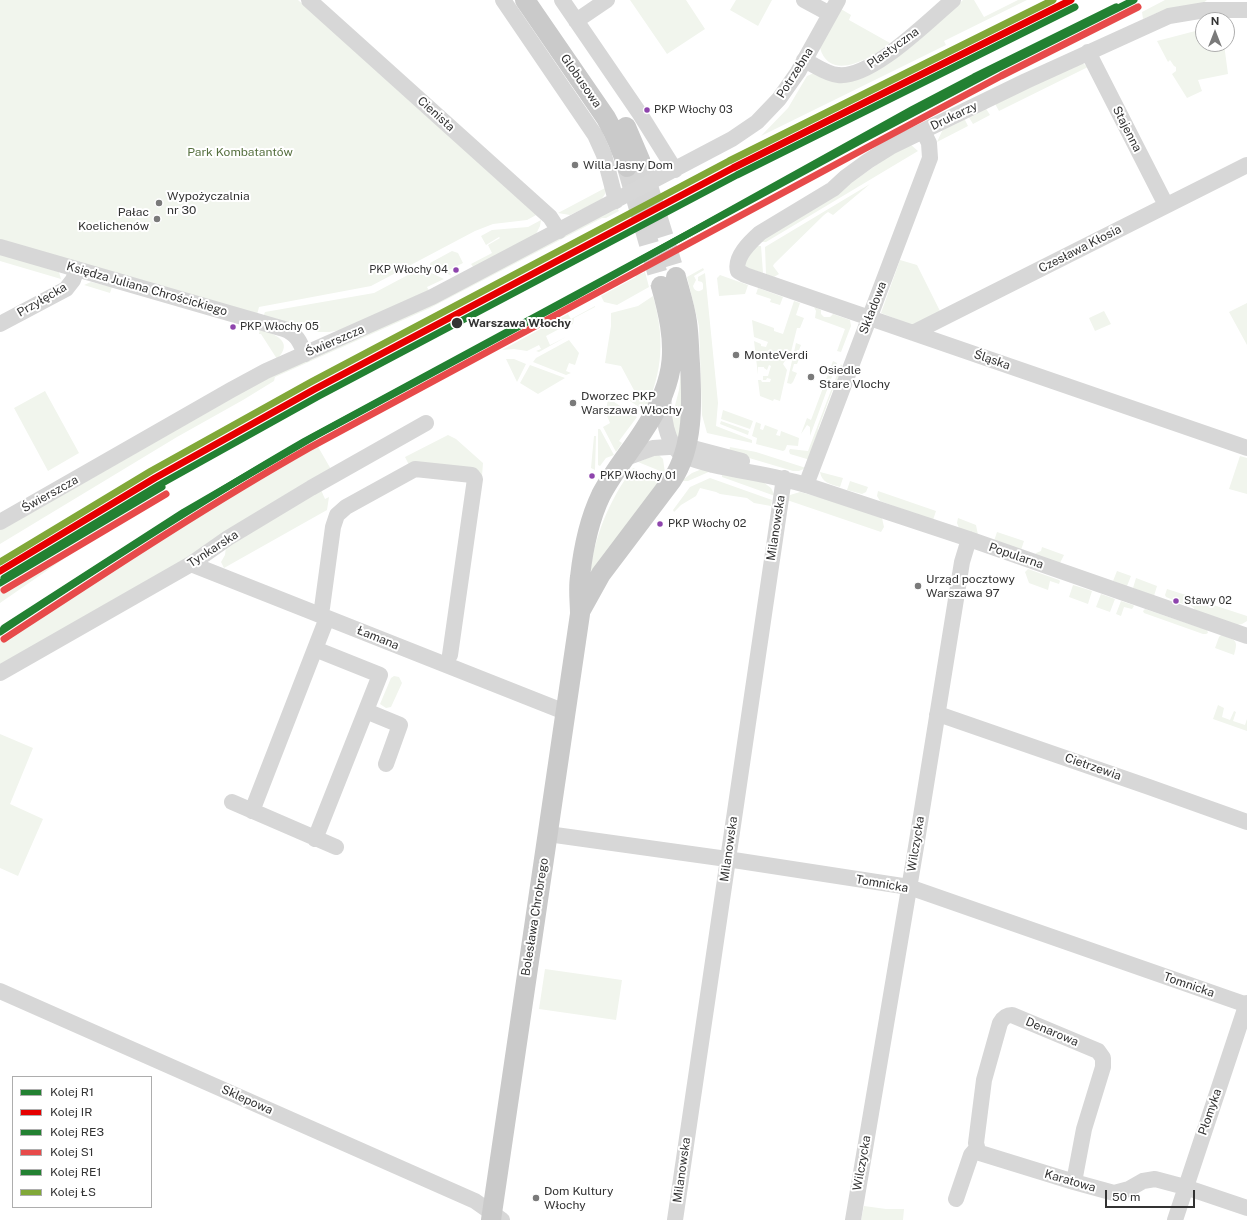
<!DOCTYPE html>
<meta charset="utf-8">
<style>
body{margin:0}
#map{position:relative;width:1247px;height:1220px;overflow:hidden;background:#fff;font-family:"Public Sans",sans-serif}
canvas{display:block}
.legend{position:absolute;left:12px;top:1076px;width:140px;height:132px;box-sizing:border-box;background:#fff;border:1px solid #adadad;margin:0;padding:5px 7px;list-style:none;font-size:12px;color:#333}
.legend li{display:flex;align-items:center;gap:8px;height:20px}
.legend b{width:20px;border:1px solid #adadad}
.north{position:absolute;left:1195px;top:12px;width:40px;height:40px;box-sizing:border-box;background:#fff;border:1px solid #adadad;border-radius:50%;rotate:0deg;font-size:11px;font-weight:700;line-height:16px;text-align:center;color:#333}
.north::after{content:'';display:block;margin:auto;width:14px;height:18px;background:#7a7a7a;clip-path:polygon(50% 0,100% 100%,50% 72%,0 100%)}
.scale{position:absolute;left:1105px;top:1190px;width:90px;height:18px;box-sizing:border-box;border:2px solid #333;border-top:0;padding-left:5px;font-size:12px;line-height:14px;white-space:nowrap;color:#333;-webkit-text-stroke:3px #fff;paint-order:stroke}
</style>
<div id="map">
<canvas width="1247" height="1220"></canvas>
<ul class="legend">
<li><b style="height:5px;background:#238132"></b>Kolej R1</li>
<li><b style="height:5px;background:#e50000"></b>Kolej IR</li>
<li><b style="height:5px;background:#238132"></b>Kolej RE3</li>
<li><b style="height:5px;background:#e74a4a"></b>Kolej S1</li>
<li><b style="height:5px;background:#238132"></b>Kolej RE1</li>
<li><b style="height:5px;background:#81a838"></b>Kolej ŁS</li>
</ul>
<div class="north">N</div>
<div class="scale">50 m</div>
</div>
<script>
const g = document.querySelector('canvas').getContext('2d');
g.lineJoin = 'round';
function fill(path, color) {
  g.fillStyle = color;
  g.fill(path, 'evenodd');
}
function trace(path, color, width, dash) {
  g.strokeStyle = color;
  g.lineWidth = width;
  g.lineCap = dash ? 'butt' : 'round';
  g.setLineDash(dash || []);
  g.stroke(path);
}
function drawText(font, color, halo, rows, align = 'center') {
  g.font = font + ' "Public Sans",sans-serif';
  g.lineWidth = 4;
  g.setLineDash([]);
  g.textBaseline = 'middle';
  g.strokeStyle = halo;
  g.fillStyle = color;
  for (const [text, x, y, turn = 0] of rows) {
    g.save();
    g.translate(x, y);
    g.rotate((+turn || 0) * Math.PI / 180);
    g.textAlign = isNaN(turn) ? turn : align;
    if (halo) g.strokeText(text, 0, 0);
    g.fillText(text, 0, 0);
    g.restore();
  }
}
const green = new Path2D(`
 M0,0H298L538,214L527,220L493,224L475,231L371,286L259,307L257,315L0,240Z
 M630,0H686L705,29L667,54Z
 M736,0H772L758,26L730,10Z
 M963,0H974L984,17L1018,0H1027L944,41L946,45L761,136L788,108L807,76L814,73L837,81L934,25Z
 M1165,0H1207L1197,8C1171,6 1166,9 1143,19L1142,12Z
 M841,9L851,15L849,20L890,43C872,58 830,83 820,48Z
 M1203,29V44H1224L1228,74L1198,80L1202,91L1187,98L1172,74L1176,71V67L1174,66L1170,60L1168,62L1157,41Z
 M1078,63L1084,64L1088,67L999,111L994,102Z
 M985,107L990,115L973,124L968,116Z
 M964,118L968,126L937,142L943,129Z
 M910,144L918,151L766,242H759L831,197L902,147Z
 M870,184L833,215L828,212L824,215L774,264L773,266L779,274L774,277L766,274L765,247Z
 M607,187L605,194L601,200L570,215L558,213Z
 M617,208L619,211L606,218H602L430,308L275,377L274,381L243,400L177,437L0,544V529L238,393Z
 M541,220L540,226L536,234L474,268L471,264L492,253L488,245L500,238L499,237L486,245L481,236L492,230L528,227Z
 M756,246H761L763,273L746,268L744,258Z
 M452,251L458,253L463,263L449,270L451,275H450L430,266V263Z
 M0,253L59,272L61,279L0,261Z
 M900,260L917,265L940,311L912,325L881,313Z
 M421,268L444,279L427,287L429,291L341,330L329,332H319L263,317L265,312L374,293Z
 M644,268L649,287L617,305L604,302L601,296L636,277L635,275L644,273Z
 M703,268L704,270L694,276L696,280L693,286C694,291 699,293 703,289V284L702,282L698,281V277L705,273L718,403L716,426L752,440V443L707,433L702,415L699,326L687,277Z
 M720,275L748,285L745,294L719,296L717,278Z
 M91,282L112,287L110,293L84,285Z
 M758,288L783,297L780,305L770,302L771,299L756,294Z
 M653,296C665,339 663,370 645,411L630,401L635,392L621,366L605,363L611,326V313L638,306Z
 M794,301L800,303L796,315L804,318L800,328H797L790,356H788L783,364L787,370L780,401L774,399L773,401L760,396L758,380H761L762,382H770L771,379L767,378L766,380H763V376H768L771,366L769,365L767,370L764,368V367H758V375L754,341L761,344V346L766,347L768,342L754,337L752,320L774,328V331L783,334Z
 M1247,303V345L1229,312Z
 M595,306V307L574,318L573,324L567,327L561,328L546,336L550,345L566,337L539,352L536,351L541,349L539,345L527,351L514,349L502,350L568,314L571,319Z
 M814,307L821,310V314L824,317H830L833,314L850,320L851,326L841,352L837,351L845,329L815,318L816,311Z
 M1104,311L1111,324L1095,331L1089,318Z
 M260,329C274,334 295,341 277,359L261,334H259Z
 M569,340L579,353L575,365L569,363L566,371L571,373L566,375L533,362L536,358Z
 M796,343L801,345L799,350H797L794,357L799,359L797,364H794L792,371L797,373L793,382L791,384L787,383Z
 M506,359H514L526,364L517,382Z
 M833,361L837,363L810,436V427L807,425L801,434L807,418L811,420Z
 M841,364L843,367L839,386L833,389L818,429L820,435L812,459H807L790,454L789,451L790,449L808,451Z
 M530,365L565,378L538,394L520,383Z
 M681,373L684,383L679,441L671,421L679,390Z
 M45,391L79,453L48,471L14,408Z
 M608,398L637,417L619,441L622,443L616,452L603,427L610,423L606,413Z
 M723,410L753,421L750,429L721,419Z
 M721,421L749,431L748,435L720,424Z
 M756,422L761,424L760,429L763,430L765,425L778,430L776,435L780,436L781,431L799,438L798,446L787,445L785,450L783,451L756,444L757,438L752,436Z
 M598,429H600L614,455L606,458L600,466L598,465Z
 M448,435L456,439L483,463L482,476L410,467L405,457Z
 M594,436H596L595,470L591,468Z
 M317,445L332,471L0,669V641C49,608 98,574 149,543C204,509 261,477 317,445Z
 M730,447L756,452L806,468L799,471H793L729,452Z
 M658,454L663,459L665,473L638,462Z
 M1240,456L1247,458V494L1229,489Z
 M633,468L663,481L590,575C594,536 610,499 633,468Z
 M702,469L711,471L688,481H681L692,473Z
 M722,471L763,482L771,488L775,496L722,477Z
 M820,472L843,478L840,487C830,484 822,483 820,472Z
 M710,478L772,500L771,506L754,503L747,498L720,494L716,492L700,488L696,496L681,505L674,512L673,510L690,487Z
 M850,481L868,487L866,492L862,494L847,490Z
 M321,490L325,499L329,497L327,510L224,568L221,562L225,555L226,547Z
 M878,491L936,511L933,520L880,501L877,496Z
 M800,492L830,500L882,518L884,527L881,532L787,500L790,495Z
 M133,509L110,527L0,603V589Z
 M958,518L976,525L978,535L959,528L957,523Z
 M997,532L1024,541L1021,550L994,541Z
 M1042,547L1064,555L1060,563L1035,555L1036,553L1041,551Z
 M1028,569L1059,580L1060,581L1059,584L1050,581L1048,590L1029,583L1025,572Z
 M1117,571L1131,576L1127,586L1113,581Z
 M1136,578L1157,586L1154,596L1133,588Z
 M1073,585L1092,591L1088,604L1069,597Z
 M1167,589L1189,596L1186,602L1183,604L1166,597L1165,595Z
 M1101,594L1115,599L1110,612L1096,607Z
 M1192,598L1247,616V621L1242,624L1237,625L1194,610V608L1191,606L1190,603Z
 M1121,601L1133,605L1134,606L1132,609L1124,607L1121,616L1116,614Z
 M1145,609L1207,630L1208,633L1206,634H1203L1144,613L1143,611Z
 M1221,635C1235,640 1239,639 1234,655L1215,648L1219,637Z
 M394,676L399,677L402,683L391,707L386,708L380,704L391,678Z
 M1218,705L1224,708L1222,717L1230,720L1234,711L1236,712L1233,721L1245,725L1247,719V731L1213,719Z
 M0,734L33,748L10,804L43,819L18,876L0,868Z
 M545,969L622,980L616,1020L539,1009Z
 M864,1206L886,1209H904L903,1220H861Z`);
const majorTunnel = new Path2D(`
 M640,160L676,277
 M627,167L661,286`);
const minor = new Path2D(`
 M309,0L550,217L559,231
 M503,0L595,135L604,155L616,201
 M562,0L640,114L675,170
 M804,0L830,14
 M1247,10H1205L1169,16L1026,81L892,146L868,161L846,177L833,189L760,233C750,242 734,257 738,271L745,275L1247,448
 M576,21L607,0
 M1088,52L1166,205
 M804,60C815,65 826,74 838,75C871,79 928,21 953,0
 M0,247L284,329C297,334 300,342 305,354
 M0,324L66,289L73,280L77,269
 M913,333L1247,165
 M664,396C662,414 666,445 683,455C692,460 703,462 713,465C744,472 776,476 806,485L969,539L1247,636
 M623,459L653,448L685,446L742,461
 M806,485L930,158L929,143L923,131
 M0,522L231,390L266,371L432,297L732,139L757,122L779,99L798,72L838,0
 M191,564L565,712
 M322,608L333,527L337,515L346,507L415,469L472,475L475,479L450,655
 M0,673L191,564L228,538L311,488L426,423
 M366,711L400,725L386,764
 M937,715L944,716L1149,787L1247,822
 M232,802L336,847
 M252,811L327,618
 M548,834L727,859L909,887L1247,1005
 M315,839L380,675L315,649
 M0,991L475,1201L502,1220
 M1074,1182L1084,1129L1103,1067V1058L1098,1051L1012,1015C1006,1015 1003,1018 1000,1023L984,1080L976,1143L978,1151L980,1153L1074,1182L1114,1193L1129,1189L1143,1181L1155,1179L1185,1187L1247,1208
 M956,1199L971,1155L977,1148
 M675,1220L784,478
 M853,1220L916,847L962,562L969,539
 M1175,1220L1247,1003`);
const major = new Path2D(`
 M525,0L606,118C615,134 622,150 627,167
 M626,127L640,160
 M581,610L601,574L672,480C694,447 692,402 690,364C689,350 689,336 687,322C685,307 680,292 676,277
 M491,1220L580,614C580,602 578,589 580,577C583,550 589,520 601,495C613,472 630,452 644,430C679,377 677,344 661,286`);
const rail1 = new Path2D(`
 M0,583L162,487
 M0,632C100,566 201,501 305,441L862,140L997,69L1134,0`);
const rail2 = new Path2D(`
 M0,571L155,478L315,389L733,168L1071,0`);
const rail3 = new Path2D(`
 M4,628L184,512L315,436L576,296L913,109L974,77L1116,7`);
const rail4 = new Path2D(`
 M4,590L166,494
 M4,639C105,573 205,507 309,448L866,148L1001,76L1138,7`);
const rail5 = new Path2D(`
 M4,578L159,485L319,396L737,175L1075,7`);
const rail6 = new Path2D(`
 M0,562L151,471L311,382L729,161L1053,0`);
const markers = [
 [647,110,3.5,"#8e44ad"],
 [575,165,4,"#7a7a7a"],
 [159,203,4,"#7a7a7a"],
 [157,219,4,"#7a7a7a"],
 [456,270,3.5,"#8e44ad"],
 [457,323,6,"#333"],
 [233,327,3.5,"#8e44ad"],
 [736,355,4,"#7a7a7a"],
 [811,377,4,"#7a7a7a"],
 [573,403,4,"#7a7a7a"],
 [592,476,3.5,"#8e44ad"],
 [660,524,3.5,"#8e44ad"],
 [918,586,4,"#7a7a7a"],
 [1176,601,3.5,"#8e44ad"],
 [536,1198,4,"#7a7a7a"]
];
const busNames = [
 ["PKP Włochy 03",654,110],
 ["PKP Włochy 04",448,270,"right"],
 ["PKP Włochy 05",240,327],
 ["PKP Włochy 01",600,476],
 ["PKP Włochy 02",668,524],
 ["Stawy 02",1184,601]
];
const streetNames = [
 ["Plastyczna",893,48,-36],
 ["Potrzebna",795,73,-58],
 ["Globusowa",581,81,55],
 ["Cienista",436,114,42],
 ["Drukarzy",954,116,-26],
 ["Stajenna",1127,129,63],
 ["Czesława Kłosia",1080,249,-27],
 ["Księdza Juliana Chrościckiego",147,289,16],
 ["Przyłęcka",42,300,-30],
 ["Składowa",873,308,-69],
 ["Świerszcza",335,341,-23],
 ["Śląska",992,360,19],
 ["Świerszcza",50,494,-29],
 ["Milanowska",776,528,-81],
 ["Tynkarska",213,549,-33],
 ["Popularna",1016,556,19],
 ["Łamana",378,638,22],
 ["Cietrzewia",1093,767,19],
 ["Wilczycka",916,844,-81],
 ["Milanowska",729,849,-82],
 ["Tomnicka",882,884,10],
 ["Bolesława Chrobrego",535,917,-81],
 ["Tomnicka",1189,985,19],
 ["Denarowa",1052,1032,23],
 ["Sklepowa",247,1100,24],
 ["Płomyka",1210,1112,-71],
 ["Wilczycka",862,1163,-80],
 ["Milanowska",682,1170,-82],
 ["Karatowa",1070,1181,16]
];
const parkNames = [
 ["Park Kombatantów",240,152]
];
const poiNames = [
 ["Willa Jasny Dom",583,165],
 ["Wypożyczalnia",167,196],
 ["nr 30",167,210],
 ["Pałac",149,212,"right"],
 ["Koelichenów",149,226,"right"],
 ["MonteVerdi",744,355],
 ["Osiedle",819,370],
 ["Stare Vlochy",819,384],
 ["Dworzec PKP",581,396],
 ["Warszawa Włochy",581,410],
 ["Urząd pocztowy",926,579],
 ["Warszawa 97",926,593],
 ["Dom Kultury",544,1191],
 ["Włochy",544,1205]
];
const stopNames = [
 ["Warszawa Włochy",468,323]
];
fill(green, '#f1f5ed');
trace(majorTunnel, '#d6d6d6', 20, [20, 10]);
trace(minor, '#d7d7d7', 16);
trace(major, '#cacaca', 20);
trace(rail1, '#238132', 7);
trace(rail2, '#e50000', 7);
trace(rail3, '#238132', 7);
trace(rail4, '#e74a4a', 7);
trace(rail5, '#238132', 7);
trace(rail6, '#81a838', 7);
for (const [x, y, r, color] of markers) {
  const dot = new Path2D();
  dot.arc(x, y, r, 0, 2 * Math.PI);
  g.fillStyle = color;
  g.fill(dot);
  trace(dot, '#fff', 1.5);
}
drawText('11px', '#333', '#fff', busNames, 'left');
drawText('12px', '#333', '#fff', streetNames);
drawText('12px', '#56703f', '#fff', parkNames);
drawText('12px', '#333', '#fff', poiNames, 'left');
drawText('bold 12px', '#333', '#fff', stopNames, 'left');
</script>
